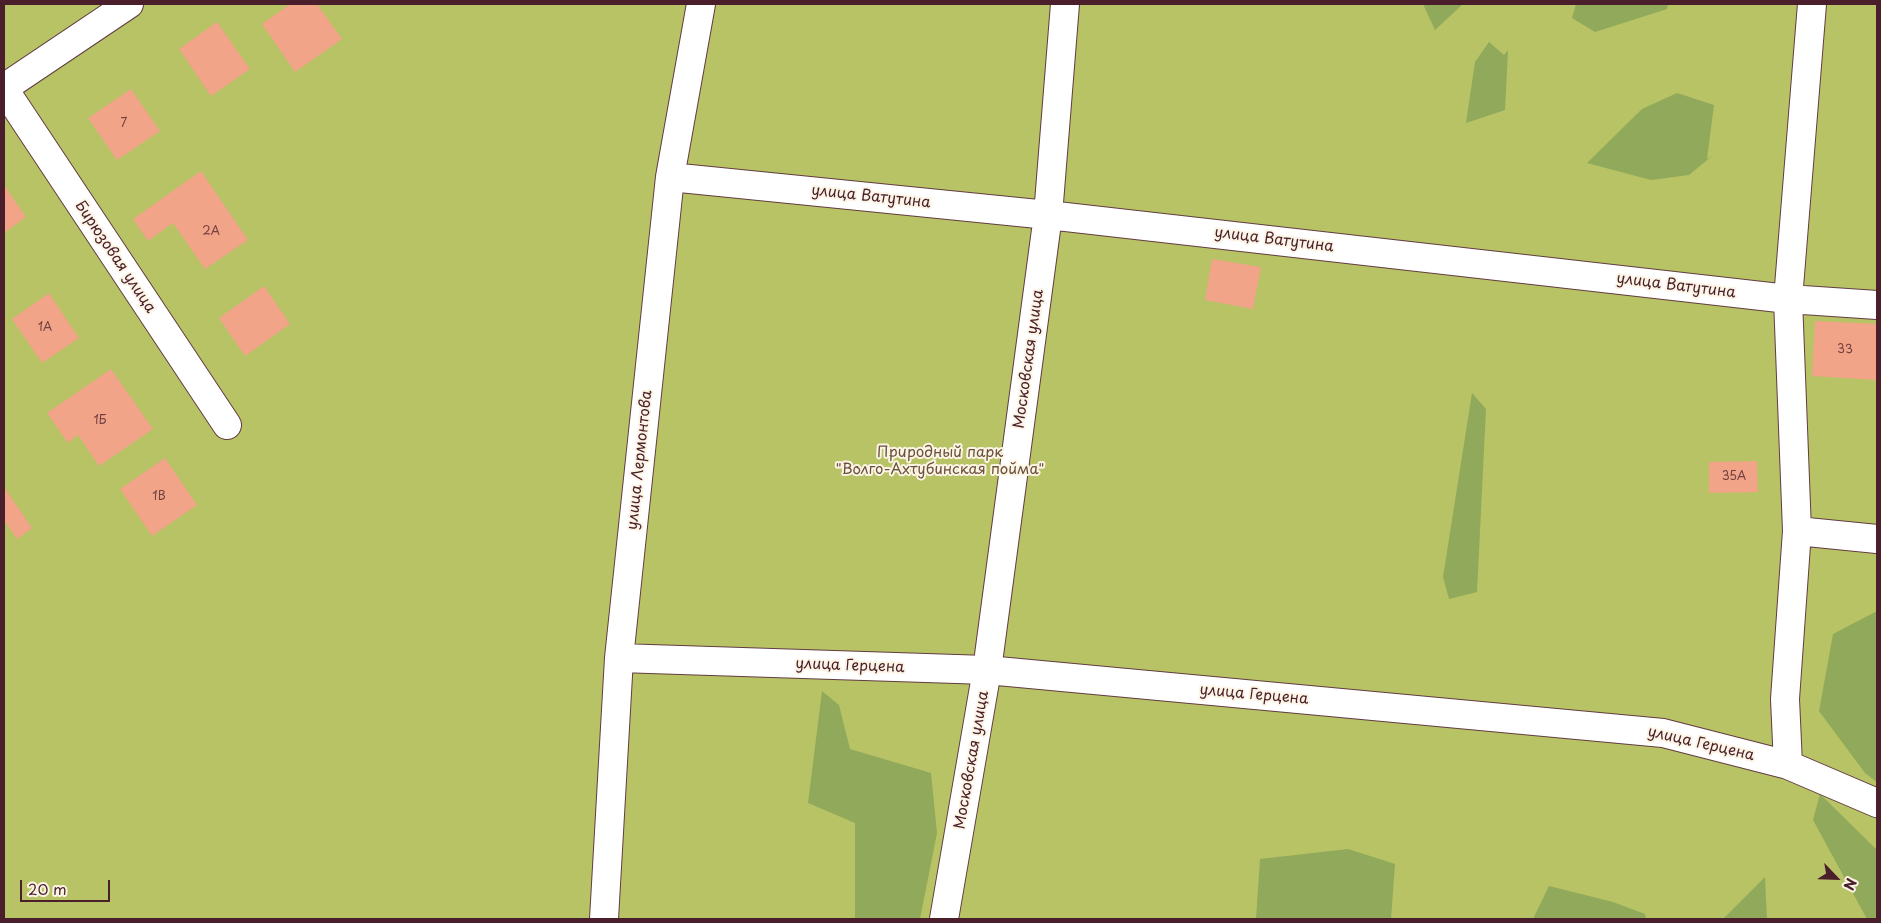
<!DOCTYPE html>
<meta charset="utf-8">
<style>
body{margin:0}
#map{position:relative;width:1881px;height:923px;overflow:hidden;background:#e8e0bb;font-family:"Playpen Sans",sans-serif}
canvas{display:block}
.frame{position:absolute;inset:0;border:5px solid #4a1f2b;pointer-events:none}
.north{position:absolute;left:1811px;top:853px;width:50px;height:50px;-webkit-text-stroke:4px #fcf5e5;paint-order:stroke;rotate:114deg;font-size:14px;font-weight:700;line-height:20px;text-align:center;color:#4a1f2b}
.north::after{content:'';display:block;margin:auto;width:18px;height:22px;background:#4a1f2b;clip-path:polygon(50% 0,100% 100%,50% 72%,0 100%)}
.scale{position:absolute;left:20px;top:880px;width:90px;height:22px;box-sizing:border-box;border:2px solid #4a1f2b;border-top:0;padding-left:6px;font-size:15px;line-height:18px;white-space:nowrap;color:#4a1f2b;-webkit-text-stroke:4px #fcf5e5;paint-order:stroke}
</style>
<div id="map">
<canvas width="1881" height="923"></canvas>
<div class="frame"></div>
<div class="north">N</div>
<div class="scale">20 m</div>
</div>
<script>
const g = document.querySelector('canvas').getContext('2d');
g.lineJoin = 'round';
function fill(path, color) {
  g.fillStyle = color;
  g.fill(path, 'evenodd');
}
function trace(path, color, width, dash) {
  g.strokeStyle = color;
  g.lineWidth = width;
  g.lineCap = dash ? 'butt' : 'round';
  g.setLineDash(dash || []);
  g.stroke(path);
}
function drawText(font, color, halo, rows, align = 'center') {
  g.font = font + ' "Playpen Sans",sans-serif';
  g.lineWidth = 4;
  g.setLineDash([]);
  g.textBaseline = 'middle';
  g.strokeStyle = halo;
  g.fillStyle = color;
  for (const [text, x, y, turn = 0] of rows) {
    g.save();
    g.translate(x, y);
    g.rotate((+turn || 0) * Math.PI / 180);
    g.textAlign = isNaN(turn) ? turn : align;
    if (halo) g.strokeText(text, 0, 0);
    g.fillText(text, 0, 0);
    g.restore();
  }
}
const green = new Path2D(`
 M4,4H1877V919H4Z`);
const forest = new Path2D(`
 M1423,4H1463L1435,30Z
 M1576,4H1668L1667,9L1595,32L1572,18Z
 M1489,42L1504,55L1508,50L1505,110L1466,123L1475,62Z
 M1677,93L1714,105L1707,159L1712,156L1689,175L1651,180L1587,163L1642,109Z
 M1472,393L1486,409L1477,592L1449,599L1443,577Z
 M1877,611V782L1865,773L1819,711L1833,634Z
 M822,691L839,705L850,749L931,773L937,833L920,919H855V823L808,803Z
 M1820,794L1877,850V919H1867L1813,820Z
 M1348,849L1395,864L1391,919H1256L1260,859Z
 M1765,877L1767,919H1723Z
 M1549,886L1613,902L1645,914L1646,919H1533Z`);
const building = new Path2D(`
 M290,4H317L342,39L295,72L262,24Z
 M217,22L250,69L211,96L179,49Z
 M131,89L160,131L117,160L88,118Z
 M201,171L248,240L205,269L173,223L148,241L133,219Z
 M4,185L26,217L4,233Z
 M1212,259L1261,267L1253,309L1205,300Z
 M264,286L290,324L245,356L219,318Z
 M49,293L79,338L42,363L12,319Z
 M1815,321L1877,324V380L1812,376Z
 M111,369L153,429L99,466L78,435L68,443L47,413Z
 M165,458L197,505L152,536L120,489Z
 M1757,461L1758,492L1709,493V462Z
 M4,487L32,528L17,539L4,520Z`);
const minor = new Path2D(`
 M4,88L129,4
 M4,89L227,425
 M670,177L1048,215L1788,299L1877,305
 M1797,531L1877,539
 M619,658L987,670L1663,733L1788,765L1877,803
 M1788,765L1785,699L1797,531L1788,299L1812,4
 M604,919L619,658L670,177L701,4
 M944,919L987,670L1048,215L1065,4`);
const numberNames = [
 ["7",124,124],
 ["2А",211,232],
 ["1А",45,328],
 ["33",1845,350],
 ["1Б",100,421],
 ["35А",1734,477],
 ["1В",159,497]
];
const streetNames = [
 ["улица Ватутина",871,197,6],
 ["улица Ватутина",1274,240,7],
 ["Бирюзовая улица",115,257,56],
 ["улица Ватутина",1676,286,7],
 ["Московская улица",1029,359,-82],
 ["улица Лермонтова",640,460,-84],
 ["улица Герцена",850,666,2],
 ["улица Герцена",1254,695,5],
 ["улица Герцена",1701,744,13],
 ["Московская улица",972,760,-80]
];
const parkNames = [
 ["Природный парк",940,453],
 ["\"Волго-Ахтубинская пойма\"",940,470]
];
fill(green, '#b7c365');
fill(forest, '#91a95a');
fill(building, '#f1a487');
trace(minor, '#623c41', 30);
trace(minor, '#fff', 28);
drawText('12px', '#744042', null, numberNames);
drawText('15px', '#4a1f2b', '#fcf5e5', streetNames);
drawText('15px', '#6b503c', '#fcf5e5', parkNames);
</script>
